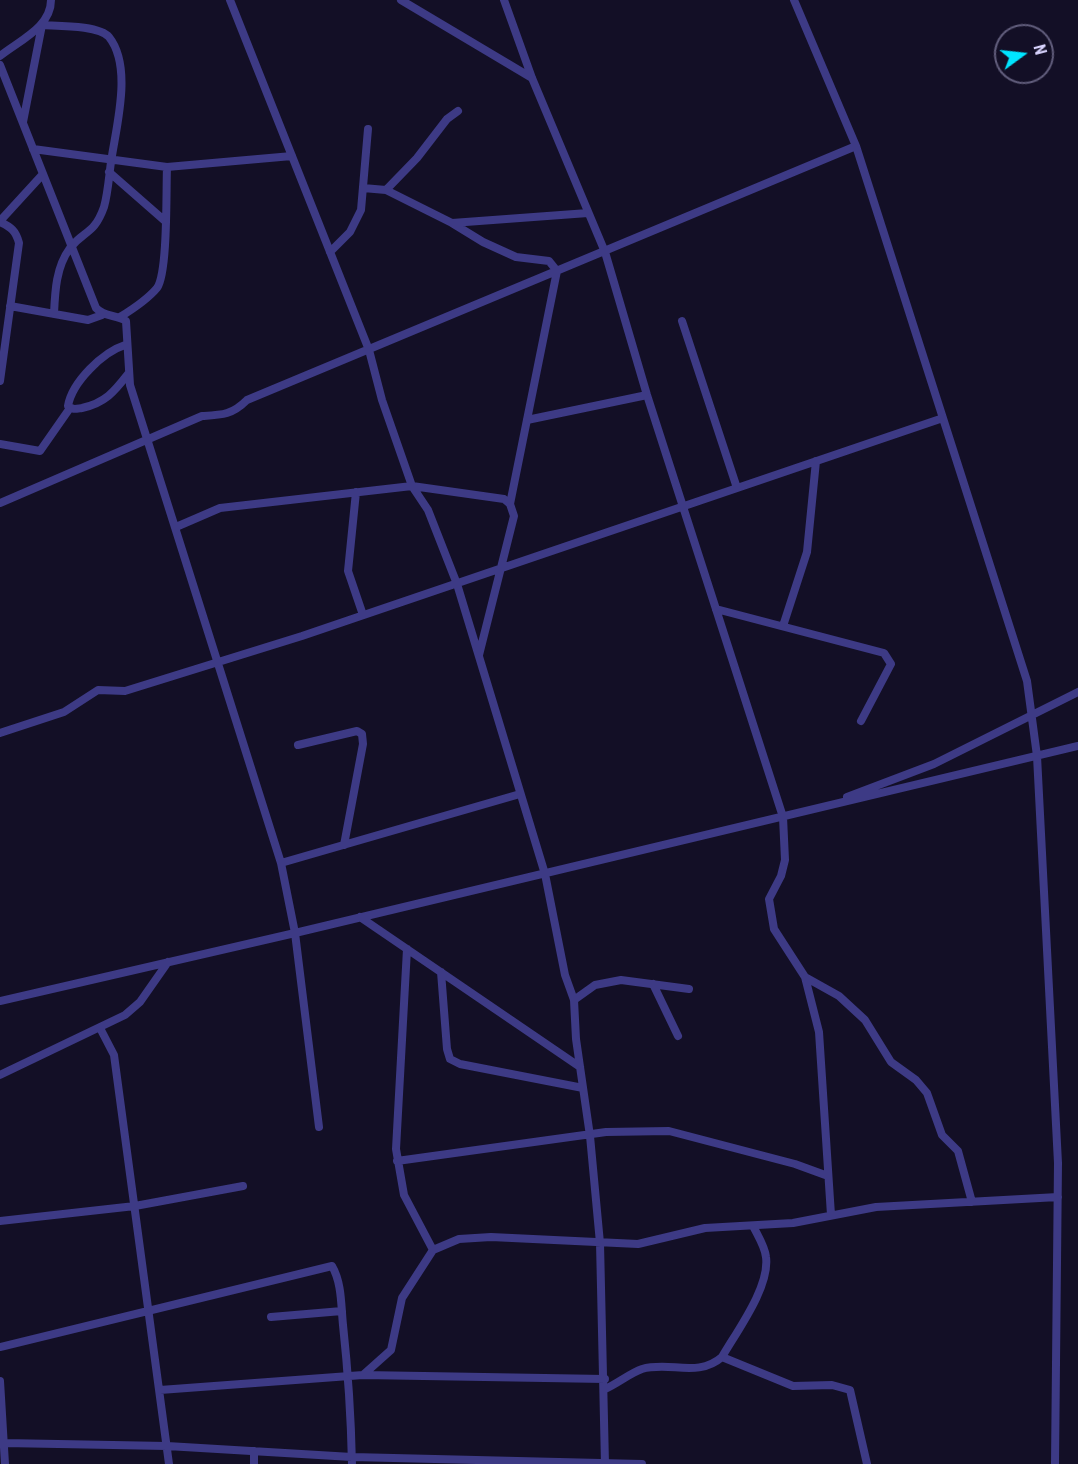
<!DOCTYPE html>
<style>
body{margin:0}
#map{position:relative;width:1078px;height:1464px;overflow:hidden;background:#130f26;font-family:"Roboto Condensed",sans-serif}
canvas{display:block}
.north{position:absolute;left:994px;top:24px;width:60px;height:60px;box-sizing:border-box;background:#130f26;border:2px solid #625e7d;border-radius:50%;rotate:75deg;font-size:16px;font-weight:700;line-height:24px;text-align:center;color:#d9d4ff}
.north::after{content:'';display:block;margin:auto;width:21px;height:27px;background:#00e5ff;clip-path:polygon(50% 0,100% 100%,50% 72%,0 100%)}
</style>
<div id="map">
<canvas width="1078" height="1464"></canvas>
<div class="north">N</div>
</div>
<script>
const g = document.querySelector('canvas').getContext('2d');
g.lineJoin = 'round';
function trace(path, color, width, dash) {
  g.strokeStyle = color;
  g.lineWidth = width;
  g.lineCap = dash ? 'butt' : 'round';
  g.setLineDash(dash || []);
  g.stroke(path);
}
const minor = new Path2D(`
 M230,0L369,350L382,400L412,486L428,510L457,584L545,874L565,975L574,1000L576,1039L590,1136L600,1243L605,1464
 M401,0L532,78
 M504,0L532,78L605,252L647,395L783,817L785,860L781,876L769,899L774,929L805,977L819,1032L831,1215
 M794,0L856,146L1027,681L1037,756L1058,1163L1055,1464
 M0,56C20,40 51,27 51,0
 M0,65L96,308C105,318 116,314 126,321L130,385L281,863L295,933L319,1127
 M23,122L42,25C57,26 99,25 109,37C133,67 116,127 111,162C109,176 108,193 104,207C94,235 84,230 70,248C56,267 55,291 54,314
 M33,149L167,167L292,156
 M109,172L165,221
 M363,188L386,190L452,223L588,213
 M386,190L417,158L447,119L458,111
 M0,221L43,174
 M0,222C11,227 16,231 19,243L0,381
 M452,223L483,242L516,257L549,261L557,271L510,504
 M330,252L350,232L361,210L368,129
 M10,306L88,320L102,315
 M120,317C133,309 147,300 157,288C168,273 166,190 167,167
 M682,321L737,488
 M125,345C103,352 72,382 68,406C73,410 75,409 82,408C105,403 114,392 128,374
 M527,420L647,395
 M0,444L40,451L70,408
 M356,492L348,571L363,615
 M0,503L202,416C222,415 232,415 247,400L856,146
 M176,527L220,508L412,486L504,499L510,504L514,516L479,655
 M716,609L884,653L891,664L861,721
 M783,626L807,552L816,461
 M0,733L64,712L98,690L125,691L302,636L943,418
 M298,745L357,731L362,734L363,744L344,845
 M847,797L934,764L1078,692
 M281,863L520,794
 M360,917L580,1067
 M407,949L396,1149L404,1195L433,1250
 M441,972L447,1049L450,1059L460,1064L583,1088
 M805,977L839,996L865,1020L891,1062L916,1080L927,1093L942,1135L958,1151L972,1202
 M653,984L678,1036
 M574,1000L595,985L621,980L689,989
 M0,1001L295,933L1078,746
 M100,1028L114,1055L169,1464
 M0,1075L125,1015L140,1002L168,962
 M397,1161L606,1132L669,1131L795,1164L828,1176
 M0,1221L135,1206L243,1186
 M271,1317L342,1311
 M0,1347L332,1266C342,1283 341,1306 343,1325C348,1371 351,1417 352,1464
 M722,1357L793,1386L832,1385L850,1390L867,1464
 M363,1375L605,1379
 M0,1381L5,1464
 M605,1389C617,1384 630,1373 642,1369C670,1361 698,1378 722,1357C737,1331 770,1287 766,1257C765,1247 758,1236 753,1226
 M160,1390L363,1375L391,1350L402,1298L433,1250L459,1239L491,1237L638,1244L705,1228L793,1223L876,1207L1058,1197
 M4,1443L167,1446L352,1457L642,1464
 M254,1464V1451`);
trace(minor, '#3d3a85', 8);
</script>
